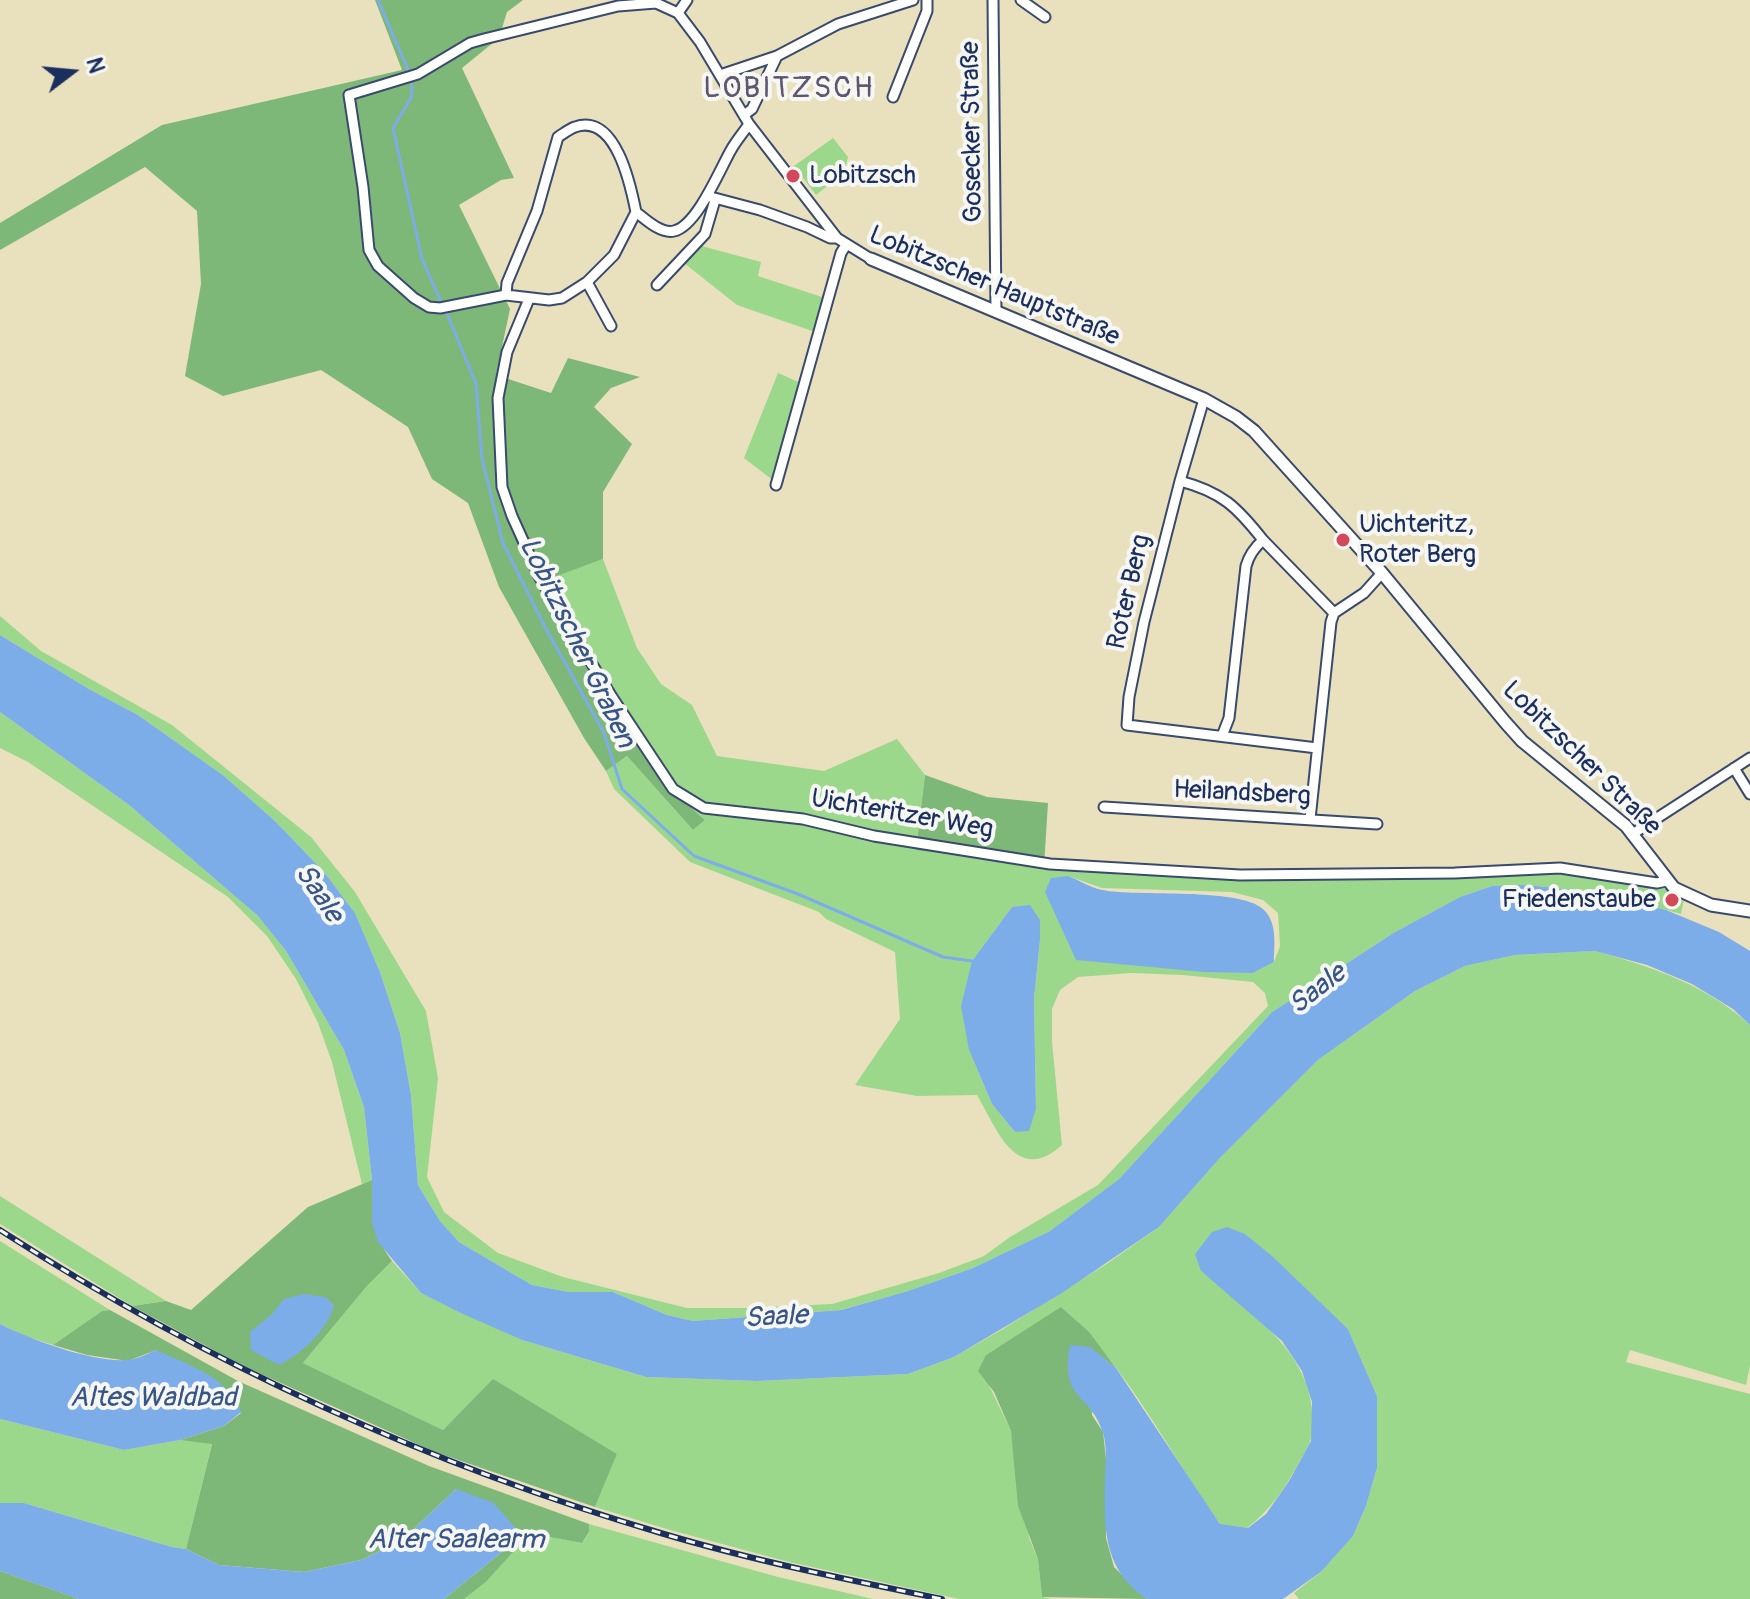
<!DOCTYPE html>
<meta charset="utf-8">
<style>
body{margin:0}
#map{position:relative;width:1750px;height:1599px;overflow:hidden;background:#e9e0be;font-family:Pangolin,sans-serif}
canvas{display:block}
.north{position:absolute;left:32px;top:32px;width:80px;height:80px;-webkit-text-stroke:6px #f6f6f2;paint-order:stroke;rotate:74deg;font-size:22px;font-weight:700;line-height:32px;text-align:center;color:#1b2f5e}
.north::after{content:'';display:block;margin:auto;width:28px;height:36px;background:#1b2f5e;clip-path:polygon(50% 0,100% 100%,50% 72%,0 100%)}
</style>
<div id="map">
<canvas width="1750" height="1599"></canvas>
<div class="north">N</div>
</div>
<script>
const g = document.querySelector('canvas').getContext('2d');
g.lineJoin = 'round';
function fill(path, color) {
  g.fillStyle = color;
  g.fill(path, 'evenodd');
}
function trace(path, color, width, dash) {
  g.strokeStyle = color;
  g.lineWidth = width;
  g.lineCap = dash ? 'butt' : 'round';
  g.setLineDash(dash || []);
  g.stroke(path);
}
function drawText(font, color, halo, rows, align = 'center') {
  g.font = font + ' Pangolin,sans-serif';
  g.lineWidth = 8;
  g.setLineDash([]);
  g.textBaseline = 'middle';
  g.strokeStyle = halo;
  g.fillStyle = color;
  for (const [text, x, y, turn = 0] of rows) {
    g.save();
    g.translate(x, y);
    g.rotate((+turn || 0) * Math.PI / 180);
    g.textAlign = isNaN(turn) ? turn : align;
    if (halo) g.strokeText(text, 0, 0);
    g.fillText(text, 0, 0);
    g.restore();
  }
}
const green = new Path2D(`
 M833,138L848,157L844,173L816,195L794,166Z
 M698,245L761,262L758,276L825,298L815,332L737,305L684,263Z
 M778,373L801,383L774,481L744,458Z
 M603,559L637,648L661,684L692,705L717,756L824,771L897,739L925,775L916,849L1123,875L1240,879L1559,872L1672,890L1684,899L1681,914L1604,893L1526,885L1492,886L1460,897L1395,932L1272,1012L1119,1179L1050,1231L973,1268L908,1291L840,1310L693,1321L667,1315L613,1292H569L532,1285L459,1242L440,1221L418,1185L411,1095L400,1033L380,972L355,913L324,872L275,821L224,776L138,715L89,689L0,635V616L41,651L172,725L311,837L355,892L426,1011L438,1078L427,1177L444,1212L498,1253L563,1277L687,1308H750L832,1304L939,1273L984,1256L1010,1237L1098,1185L1268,1006L1265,993L1253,982L1183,975L1131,973L1078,977L1060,990L1052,1009V1042L1062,1145C1016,1186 997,1129 977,1095L917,1096L855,1085L900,1019L895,952L826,919L819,912L690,862L614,789L606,771L627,756L693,830L705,820L661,780L538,582ZM1068,876L1102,888L1232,892L1263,900L1278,913L1280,946L1274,962L1253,973ZM1012,907L1039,920L1040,940L1034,999L1036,1109L1015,1132L992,1104L969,1050L972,961Z
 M0,712L129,805L258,916L286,951L344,1050L364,1107L372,1180L362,1184L332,1062L318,1023L296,979L267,936L228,897L28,762L0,748Z
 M1595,951C1652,967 1705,984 1750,1025V1365L1746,1385L1630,1350L1626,1362L1750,1394V1599H1299L1294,1593L1322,1571L1353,1536L1366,1506L1377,1468V1396L1348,1329L1245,1234L1201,1271C1253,1315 1324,1359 1311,1438C1309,1447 1302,1457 1297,1466C1284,1490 1269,1511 1247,1528L1221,1525C1168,1452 1129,1368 1062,1308L986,1355L985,1377L1011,1431L1029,1538L1038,1559L1042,1597L1052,1599H959L789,1562L670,1530L595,1507L617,1454L493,1380L443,1430L303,1363L367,1286L392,1261L421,1293L522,1340L646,1377L757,1381L908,1374L954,1357L1003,1329L1108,1263L1159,1227L1219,1159L1318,1060L1415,991L1465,966L1515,955Z
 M0,1196L166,1301L132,1306L0,1224Z
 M0,1241L110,1310L102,1311L53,1345L25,1336L0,1324Z
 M0,1419L124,1450L180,1440L212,1443L186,1549L172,1547L24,1503H0Z
 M589,1524L778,1577L873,1599H464L486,1582L530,1532L582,1543L589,1533Z`);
const forest = new Path2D(`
 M375,0H523L507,12L499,38L462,68L514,178L501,180L459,205L510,309L496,375L551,393L568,358L640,377L611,388L594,407L632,444L603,492V559L538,583L660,780L705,820L693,830L627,756L606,771L584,738L499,587L468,503L432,479L408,427L321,370L223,396L185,376L201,284L197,211L145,167L0,250V223L162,125L402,70Z
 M925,775L987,797L1048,803L1044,866L916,850Z
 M372,1180C372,1215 370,1231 392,1261L367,1286L303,1363L443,1430L493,1379L617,1454L595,1507L435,1452L245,1367L132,1306L166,1301L191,1310L308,1207Z
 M1061,1307L1089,1332L1116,1368L1090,1348L1092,1415L1103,1432L1106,1459V1538L1114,1567L1147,1599L1042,1597L1038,1559L1018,1506L1011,1431L994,1392L978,1371L986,1355Z
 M110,1310L238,1381L429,1466L589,1524V1532L582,1543L530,1533L486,1582L464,1599H444L502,1552L456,1489L401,1541L361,1560L304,1572L219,1565L186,1549L212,1444L180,1440L224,1426L241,1413L156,1350L128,1361L87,1355L53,1345L102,1311Z
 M0,1571L74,1597L79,1599H0Z`);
const water = new Path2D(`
 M0,635L89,689L138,715L224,776L275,821L324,872L355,913L380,972L400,1033L411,1095L418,1185L440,1221L459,1242L532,1285L569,1292H613L667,1315L693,1321L841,1310L908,1291L973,1268L1050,1231L1119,1179L1272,1012L1395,932L1460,897L1492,886L1526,885L1604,893L1666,910L1719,932L1750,951V1025L1733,1009L1692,984L1647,965L1595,951L1515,955L1465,966L1415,991L1318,1060L1219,1159L1159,1227L1062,1293L954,1357L908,1374L757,1381L646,1377L522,1340L463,1314L421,1293L378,1242L372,1223V1180L364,1107L344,1050L286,951L258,916L129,805L0,712Z
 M1068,876C1079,880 1091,888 1102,890C1138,897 1238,887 1263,909C1278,923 1274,944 1274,962L1253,973L1204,972L1076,960L1045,892L1051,878Z
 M1030,905L1040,920V940L1034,999L1036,1109L1029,1131L1015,1132L992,1104L969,1050L961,1006L972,961L1012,907Z
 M1227,1227L1245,1234L1272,1256L1348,1329L1377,1396V1468L1366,1506L1353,1536L1322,1571L1283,1599H1147C1102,1569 1104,1526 1105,1477C1106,1463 1107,1447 1103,1433C1091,1393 1059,1401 1070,1345L1090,1347L1116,1368L1220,1524L1248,1528L1266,1514L1289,1481L1311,1441L1312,1402L1302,1371L1282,1341L1201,1271L1195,1254L1212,1232Z
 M304,1294L325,1297L334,1305C329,1329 300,1355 279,1365L251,1350L250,1332L271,1315L284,1299Z
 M0,1324C32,1340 91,1362 126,1360C136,1360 147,1354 156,1350C188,1365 229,1377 241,1412L224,1426L180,1440L124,1450L0,1419Z
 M456,1489L494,1503L518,1531L502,1552L444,1599H79L0,1571V1503H24L172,1547L186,1549L219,1565L304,1572L361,1560L401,1541Z`);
const stream = new Path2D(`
 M378,0L410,74L412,89L411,98L393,128L422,259L442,304
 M446,311L476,384L482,459L503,543L545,627L604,733L622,789L694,856L798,894L943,957L972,961`);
const minor = new Path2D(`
 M993,0L996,312
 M1021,0L1045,17
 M678,13L687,0
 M720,75L777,56L838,24L913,0
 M893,97L927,11V0
 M744,115L752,109L777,56
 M707,196L760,210L807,227L830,238H837
 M636,212C646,220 661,234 674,231C697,226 720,169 731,150C736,141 743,133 749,124
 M587,282L611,326
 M657,285L705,234L715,200
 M506,295L507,283L537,211L558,137C563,134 569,129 575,127C616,112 631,187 636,212L614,255L587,282L562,298L549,300L506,295L440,308L429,307L414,298L378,266L369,250L363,187L349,95L418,74L470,43L484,39L618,6L656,3L678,13L700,42L749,124L837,238L871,259
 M529,299L507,352L498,398L502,487L512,516L540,578L612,697L673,789L704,808L803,819L874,836L1050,864L1240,875L1455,873L1560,868L1657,883L1667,881
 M1180,481L1204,399
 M776,485L841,253L846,245
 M1263,540C1237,507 1222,492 1180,481L1144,622L1129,697L1127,725L1317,748
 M1222,736L1229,718L1246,566C1249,555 1254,548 1263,540L1334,613
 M1734,768L1750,794
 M1104,807L1377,824
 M1310,819L1331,622L1334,613L1364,593L1382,573
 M1634,833L1750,758`);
const tertiary = new Path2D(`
 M871,259L1204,399L1236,417L1254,431L1382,573L1505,722L1522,741L1626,826L1674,888L1711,905L1750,911`);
const rail = new Path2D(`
 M0,1230C206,1363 429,1465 664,1534C755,1561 849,1580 942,1599`);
const markers = [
 [793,176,8,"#d1495b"],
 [1343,540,8,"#d1495b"],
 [1672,900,8,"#d1495b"]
];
const streetNames = [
 ["Gosecker Straße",973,132,-91],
 ["Lobitzscher Hauptstraße",994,287,23],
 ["Roter Berg",1130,592,-77],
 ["Lobitzscher Straße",1581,759,44],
 ["Heilandsberg",1242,794,3],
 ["Uichteritzer Weg",902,815,10]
];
const poiNames = [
 ["Lobitzsch",809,176],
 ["Uichteritz,",1359,525],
 ["Roter Berg",1359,555],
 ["Friedenstaube",1656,900,"right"]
];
const waterNames = [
 ["Lobitzscher Graben",576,643,64],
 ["Saale",318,894,56],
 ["Saale",1318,990,-38],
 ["Saale",776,1318,-3],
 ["Altes Waldbad",153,1399],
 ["Alter Saalearm",456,1541]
];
const quarterNames = [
 ["LOBITZSCH",789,89]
];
fill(green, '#9cd88c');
fill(forest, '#7db878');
fill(water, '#7dade8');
trace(stream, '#7dade8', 3);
trace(minor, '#3a4a6c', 13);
trace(tertiary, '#3a4a6c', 15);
trace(minor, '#fff', 9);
trace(tertiary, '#fff', 11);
trace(rail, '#1b2f5e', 6);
trace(rail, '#f6f6f2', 3, [9]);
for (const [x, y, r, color] of markers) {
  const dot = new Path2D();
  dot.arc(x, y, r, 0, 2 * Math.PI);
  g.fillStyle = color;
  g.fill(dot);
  trace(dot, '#f6f6f2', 3);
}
drawText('26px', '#1b2f5e', '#f6f6f2', streetNames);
drawText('26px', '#1b2f5e', '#f6f6f2', poiNames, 'left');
drawText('italic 28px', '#385587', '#f6f6f2', waterNames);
g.letterSpacing = '2px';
drawText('30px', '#5e566e', '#f6f6f2', quarterNames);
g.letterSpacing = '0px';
</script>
